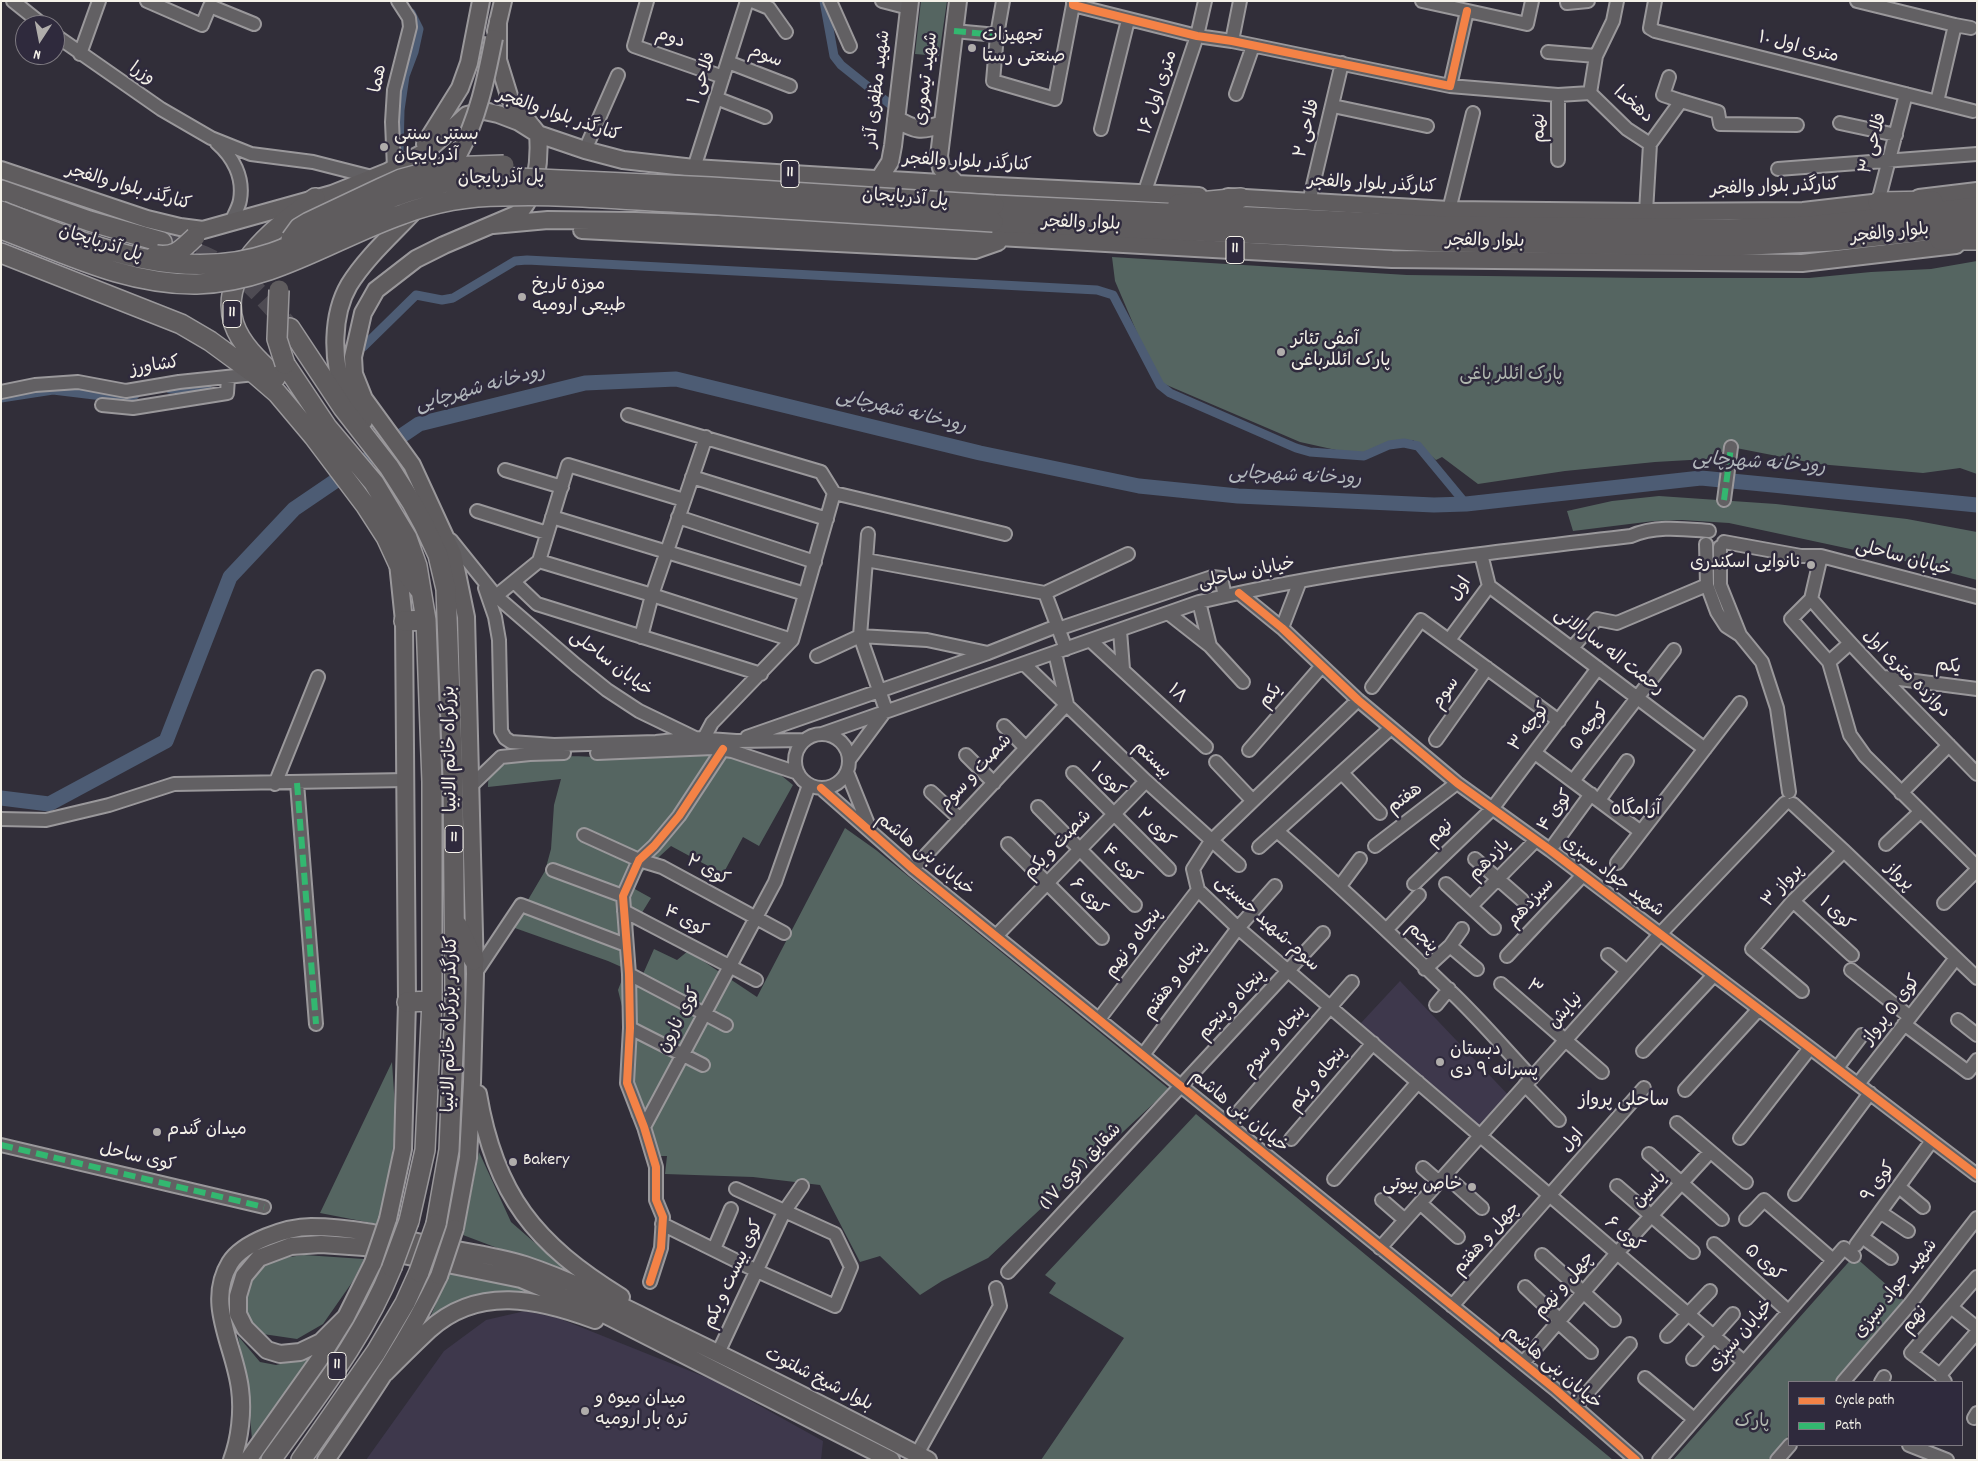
<!DOCTYPE html>
<meta charset="utf-8">
<style>
body{margin:0}
#map{position:relative;width:1978px;height:1461px;overflow:hidden;background:#312e39;font-family:Dekko,sans-serif}
canvas{display:block}
.frame{position:absolute;inset:0;border:2px solid #f4f1e8;pointer-events:none}
.legend{position:absolute;left:1788px;top:1381px;width:175px;height:65px;box-sizing:border-box;background:#2f2a3d;border:1px solid #7e7a81;margin:0;padding:6px 9px;list-style:none;font-size:15px;color:#f4f1e8}
.legend li{display:flex;align-items:center;gap:10px;height:25px}
.legend b{width:25px;border:1px solid #7e7a81}
.north{position:absolute;left:15px;top:15px;width:50px;height:50px;box-sizing:border-box;background:#2f2a3d;border:1px solid #7e7a81;border-radius:50%;rotate:191deg;font-size:14px;font-weight:700;line-height:20px;text-align:center;color:#f4f1e8}
.north::after{content:'';display:block;margin:auto;width:18px;height:22px;background:#b0adab;clip-path:polygon(50% 0,100% 100%,50% 72%,0 100%)}
</style>
<div id="map">
<canvas width="1978" height="1461"></canvas>
<div class="frame"></div>
<ul class="legend">
<li><b style="height:6px;background:#f48246"></b>Cycle path</li>
<li><b style="height:6px;background:#33b770"></b>Path</li>
</ul>
<div class="north">N</div>
</div>
<script>
const g = document.querySelector('canvas').getContext('2d');
g.lineJoin = 'round';
function fill(path, color) {
  g.fillStyle = color;
  g.fill(path, 'evenodd');
}
function trace(path, color, width, dash) {
  g.strokeStyle = color;
  g.lineWidth = width;
  g.lineCap = dash ? 'butt' : 'round';
  g.setLineDash(dash || []);
  g.stroke(path);
}
function drawText(font, color, halo, rows, align = 'center') {
  g.font = font + ' Dekko,"Playpen Sans Arabic",sans-serif';
  g.lineWidth = 5;
  g.setLineDash([]);
  g.textBaseline = 'middle';
  g.strokeStyle = halo;
  g.fillStyle = color;
  for (const [text, x, y, turn = 0] of rows) {
    g.save();
    g.translate(x, y);
    g.rotate((+turn || 0) * Math.PI / 180);
    g.textAlign = isNaN(turn) ? turn : align;
    if (halo) g.strokeText(text, 0, 0);
    g.fillText(text, 0, 0);
    g.restore();
  }
}
const built = new Path2D(`
 M1400,981L1514,1101L1495,1124L1477,1128L1360,1024Z
 M525,1311L558,1318L715,1381L823,1441L821,1460H366L444,1351L486,1320Z`);
const green = new Path2D(`
 M921,1H947L939,56L915,54Z
 M1112,257L1407,275L1645,278H1809L1871,272L1931,269L1977,261V474L1960,468L1923,473L1818,464L1731,447L1707,459L1655,462L1565,471L1478,484L1442,457L1436,460L1413,440H1399L1370,451L1354,454L1300,442L1162,383L1141,342L1115,281Z
 M1659,496L1776,504L1907,519L1977,532V580L1897,559L1729,523L1682,520L1654,521L1573,531L1567,511L1612,501Z
 M690,743L777,772L793,785L759,846L743,837L723,874L671,846L638,876L633,888L651,898L630,932L636,971L643,974L654,949L677,960L688,951L757,997L845,828L876,850L1169,1089L988,1258L942,1281L920,1295L880,1256L860,1262L820,1185L753,1177L665,1174L667,1156H655L649,1138L631,1117L625,1081L628,1031L618,990L626,969L608,961L512,927L545,871L551,849L554,805L561,779L488,787C488,783 488,779 490,776C507,749 586,758 615,757C640,755 666,747 690,743Z
 M392,1062L396,1123L390,1172L377,1224L320,1213Z
 M1196,1114L1613,1460H1041L1124,1338L1049,1293L1056,1283L1045,1275Z
 M479,1152L511,1222L574,1277L463,1235Z
 M304,1255L364,1259L353,1281L323,1324L297,1339L263,1334L245,1317L244,1289L262,1266L282,1258Z
 M1854,1256L1906,1302L1836,1382H1789V1435L1768,1460H1673Z
 M472,1273L512,1282L562,1304L506,1291L467,1297L429,1320L449,1274Z
 M238,1336L260,1362L276,1365L313,1356L252,1440L248,1390Z`);
const canal = new Path2D(`
 M824,1L834,56L841,65L891,105
 M399,153L400,110L405,76L414,52L419,29L411,13
 M363,347L416,295L442,300L453,298L515,261L527,260L1097,290L1113,295L1160,385L1170,393L1296,448L1310,452L1364,456L1389,445L1404,443L1418,446L1466,504
 M170,389L207,386
 M1,398L53,390L119,398L135,395`);
const river = new Path2D(`
 M1,798L49,804L166,741L230,577L294,509L419,424L585,383L676,379L980,453L1139,486L1238,496L1434,505L1466,504L1701,478L1977,505`);
const highwayTunnel = new Path2D(`
 M169,244C188,249 206,255 223,265C248,278 268,303 286,323`);
const minor = new Path2D(`
 M13,1L43,25
 M147,1L202,25L210,6L254,24
 M647,1L634,46L723,77
 M752,1L769,8L786,32
 M830,1L850,46
 M882,1L909,8
 M1003,1L997,35L993,81L1055,99L1073,5
 M1073,1V5L1197,36L1232,41L1450,86L1467,11
 M1422,1L1527,24L1532,1
 M1617,1L1613,21L1596,56L1590,93L1627,129L1650,144L1646,212
 M1655,1L1650,28L1655,31L1973,111
 M1857,1L1955,25L1937,102
 M1567,3L1588,1
 M1955,25L1971,28
 M954,31L997,35
 M55,35L161,109L211,138L251,154L313,162L372,177
 M1232,41L1240,1
 M1548,52L1596,56
 M80,54L99,1
 M728,62L790,86
 M1669,77L1663,95L1681,101
 M1450,86L1558,95L1590,93
 M1236,94L1253,46
 M716,98L765,117
 M1333,106L1427,126
 M1840,123L1896,135
 M1101,129L1128,20
 M217,143C233,157 244,177 240,200C239,207 234,215 231,222
 M1650,144L1681,101L1718,112L1720,124L1797,125
 M585,150L618,75
 M1558,160V95
 M394,168L392,122L394,90L410,27L409,18L398,1
 M694,168L747,1
 M1778,169L1977,154
 M1144,194L1197,36L1205,1
 M1309,202L1342,63
 M1878,202L1906,94
 M1449,210L1473,113
 M1,392L35,385L78,382L126,391L179,382L255,374
 M102,405L133,408L227,393L228,378
 M628,415L821,472L834,493
 M505,470L562,487
 M692,477L827,519
 M1724,500L1731,447
 M477,511L547,533
 M552,517L805,594
 M678,517L815,562
 M451,540L496,596L576,665L607,690L639,711L695,738L736,741L805,740
 M1724,542L1801,556H1821L1977,597
 M1706,544L1707,585L1717,612L1726,626L1740,635
 M1720,547V585L1740,635L1762,662L1777,708L1789,792
 M1821,556L1811,599L1791,619L1829,662L1850,735L1865,756L1975,865L1977,869
 M866,560L868,534
 M539,561L652,595L792,640
 M514,582L537,604L761,674
 M1489,586L1705,749
 M485,588L495,617L499,640L501,731L505,738L511,742L554,745L656,742L695,738
 M1045,593L1066,649
 M1239,593L1282,628L1358,700L1457,783L1550,850L1977,1175
 M496,596L539,561L568,465L684,500
 M1811,599C1863,660 1921,716 1977,774
 M1199,602L1210,646
 M1168,613L1210,646L1243,682
 M1282,628L1300,581
 M1058,629L1212,577L1221,578L1225,596
 M1120,631L1123,669
 M641,637L652,595L706,437
 M1449,640L1489,586L1481,554
 M1091,641L1206,747
 M1572,648L1597,619L1617,623L1707,585
 M1055,653L1067,704
 M817,656L860,636L927,640L988,653L1057,626
 M1829,662L1849,644
 M1024,664L1146,781L1239,865
 M1884,677L1977,689
 M1372,687L1421,620L1559,721
 M1358,700L1211,841L1193,869L1198,890L1238,928L1744,1362
 M886,710L860,636L866,560L1045,593L1128,554
 M1004,726L1026,748
 M795 761a27 27 0 1 1 54 0a27 27 0 1 1-54 0Z
 M822,734L1199,602C1341,568 1487,553 1631,536C1655,525 1684,529 1709,531
 M747,737L988,653
 M704,738L712,723L792,640L834,493L1005,534
 M1436,740L1487,668
 M1249,750L1321,667
 M597,753L713,748L732,751L798,773
 M1535,753L1641,832
 M966,755L994,783
 M849,760L886,710
 M1216,762L1252,800
 M847,772L870,829
 M1073,773L1169,869
 M1342,773L1380,813
 M1573,781L1674,650
 M297,783L316,1024
 M275,784L318,677
 M471,786L501,757L530,754L564,753
 M821,788L913,869L1555,1389L1636,1460
 M931,792L960,819
 M1901,793L1949,745
 M1599,800L1627,761
 M1793,804L1844,851L1977,978
 M1038,807L1135,905
 M1,819L46,820L109,805L174,784L406,780
 M1277,831C1336,882 1392,935 1448,989C1478,1017 1504,1048 1532,1078
 M584,835L639,860L662,867L784,933
 M1008,844L1102,938
 M1886,844L1920,812
 M1375,846L1457,783
 M1259,847L1391,728
 M1550,850L1591,794
 M1475,859L1522,900
 M1617,863L1740,703
 M913,869L1067,704
 M553,870L623,896
 M1414,884L1492,809L1598,668
 M1446,884L1494,928
 M1340,886L1360,859
 M1793,901L1852,955
 M1944,903L1977,870
 M1471,906L1536,840
 M624,911L756,980
 M1387,929L1419,895
 M997,935L1146,781
 M1450,946L1477,969
 M1608,955L1627,971
 M1507,956L1583,875
 M1425,969L1450,946L1462,929
 M1851,970L1910,1017
 M475,974L521,905L626,945
 M629,974L726,1025
 M1501,984L1602,1072
 M1802,991L1752,949L1793,901L1844,851
 M1436,1005L1449,989
 M1099,1019L1198,890
 M1958,1020L1977,1035
 M1904,1024L1968,1072L1977,1060
 M630,1028L703,1065
 M1643,1051L1714,975
 M1143,1055L1238,928L1275,886
 M1837,1068L1862,1035
 M1858,1084L1956,958
 M1525,1085L1559,1120
 M1685,1090L1759,1009
 M1677,1123L1746,1182
 M1228,1124L1352,982
 M644,1127L775,882L809,785
 M1740,1138L1810,1048
 M1291,1139L1373,1043
 M1,1145L264,1207
 M1649,1154L1722,1219
 M1423,1168L1439,1182
 M1445,1175L1482,1208
 M1334,1179L1418,1082
 M1617,1186L1693,1252
 M1899,1187L1923,1207
 M1795,1194L1870,1093
 M1382,1200L1405,1220
 M1420,1203L1458,1237
 M1880,1212L1908,1231
 M1746,1219L1764,1200L1833,1260
 M662,1224L757,1271L835,1306L851,1267L835,1234L736,1189
 M1862,1237L1891,1258
 M1714,1244L1788,1311
 M1856,1245L1931,1142
 M1380,1248L1661,933L1785,803
 M714,1249L731,1209
 M1542,1255L1614,1320
 M1008,1272L1323,933
 M650,1282L661,1248L663,1217L656,1200V1167L644,1127L627,1083L630,1028L629,974L623,896L639,860L654,846L679,816L723,749
 M1525,1287L1560,1320
 M1452,1306L1644,1088
 M1951,1307L1977,1328
 M1558,1322L1591,1352
 M1667,1336L1710,1291
 M718,1353L784,1212L802,1186
 M1693,1359L1733,1314
 M1523,1363L1617,1253L1710,1152
 M1940,1375L1977,1332
 M1645,1378L1694,1419
 M1843,1382L1910,1304L1977,1218
 M1881,1382L1884,1377
 M1945,1382L1940,1375L1911,1353L1977,1277
 M1575,1407L1630,1344
 M1974,1418L1977,1413
 M1909,1445L1947,1460
 M917,1454L1000,1306L996,1288
 M1659,1460L1844,1248L1854,1256
 M1777,1460L1790,1445`);
const major = new Path2D(`
 M496,31L503,1
 M896,119C915,130 921,132 942,124
 M425,144L460,88L469,63L481,1
 M1,170L147,219L180,227L203,230L332,194L387,172L428,150L467,115L484,111L498,114L519,122L538,134L585,150L623,160L694,168L957,184L1199,196
 M879,179L890,162L893,146L910,1
 M957,184L941,168L939,156L958,1
 M1228,197L1449,210L1646,212L1803,211L1890,201
 M1919,198L1977,191
 M493,225L548,220L635,221L855,229L1392,259L1802,263L1956,245
 M582,230L975,250L998,242
 M364,421C357,412 349,403 345,393C331,361 332,314 349,285C367,256 394,233 417,208
 M478,1094C495,1195 535,1244 621,1297
 M388,1219L403,1149L407,1002L404,621L398,563
 M455,1228L468,1158L472,1082L475,974L466,617L453,554L412,465L364,399L354,374L353,357L363,313L376,290L416,259L444,245L517,214C537,198 540,158 538,134L510,99L498,60V21
 M346,1317L321,1342L300,1352L280,1354L267,1350L245,1328L238,1314V1296L244,1276L259,1258L291,1246L321,1244L364,1247L521,1279L604,1314L891,1460
 M385,1373C399,1359 414,1344 429,1330C478,1285 539,1299 595,1320
 M232,1460C240,1439 243,1411 240,1389C235,1346 205,1304 230,1263C243,1242 287,1227 311,1227C353,1227 395,1237 435,1246C465,1252 496,1256 525,1265C576,1282 625,1308 674,1332C759,1373 844,1416 928,1460
 M248,1460L321,1357L346,1317L373,1263
 M326,1460C367,1400 408,1341 439,1276`);
const highway = new Path2D(`
 M1,190L89,221L162,242
 M1878,202L1933,201
 M1178,204L1241,198
 M994,205L1446,226L1729,229L1810,226L1977,207
 M993,222L1441,242L1731,246L1833,241L1977,225
 M1940,240H1977
 M1,253L181,324L210,341L255,374L277,393L314,437L366,506L386,537L398,563L420,590
 M290,328L343,408L389,467L412,503L424,525L438,555L446,589L453,779L455,1002L449,1150L436,1224
 M285,364L327,427L374,483L407,538L417,566L426,620L432,782V1001L425,1150L409,1221
 M276,377C260,362 241,345 234,324C217,269 278,226 315,198
 M404,621L426,620
 M457,925L474,960
 M407,1002L432,1001
 M271,1460C315,1398 364,1338 392,1267
 M301,1460L376,1352L405,1303L419,1272`);
const majorBridge = new Path2D(`
 M458,155C478,119 486,79 494,38
 M373,1263L388,1219
 M439,1276L455,1228`);
const highwayBridge = new Path2D(`
 M1,211C88,245 179,285 272,253C315,238 354,213 396,196C429,184 462,178 496,177L711,187L994,205
 M1,229C65,253 127,285 197,284C272,282 334,238 403,214C435,202 470,196 503,196C565,194 626,200 687,203C789,209 891,215 993,222
 M291,239L299,228L309,222L381,188L401,179L445,167L504,165
 M156,255C176,258 182,249 195,237
 M279,290L277,339L285,364
 M392,1267L409,1221
 M419,1272L436,1224`);
const quiet = new Path2D(`
 M954,31L997,35
 M1724,500L1731,447
 M297,783L316,1024
 M1,1145L264,1207`);
const cycleway = new Path2D(`
 M1073,1V5L1197,36L1232,41L1450,86L1467,11
 M1239,593L1282,628L1358,700L1457,783L1550,850L1977,1175
 M821,788L913,869L1555,1389L1636,1460
 M650,1282L661,1248L663,1217L656,1200V1167L644,1127L627,1083L630,1028L629,974L623,896L639,860L654,846L679,816L723,749`);
const markers = [
 [972,48,5,"#b0adab"],
 [384,147,5,"#b0adab"],
 [522,297,5,"#b0adab"],
 [1281,352,5,"#b0adab"],
 [1811,565,5,"#b0adab"],
 [1440,1062,5,"#b0adab"],
 [157,1132,5,"#b0adab"],
 [513,1162,5,"#b0adab"],
 [1472,1187,5,"#b0adab"],
 [585,1411,5,"#b0adab"]
];
const shields = [
 [790,174,18],
 [1235,250,18],
 [232,314,18],
 [454,839,18],
 [337,1366,18]
];
const shieldNames = [
 ["11",790,174],
 ["11",1235,250],
 ["11",232,314],
 ["11",454,839],
 ["11",337,1366]
];
const poiNames = [
 ["تجهیزات",982,38],
 ["صنعتی رستا",982,59],
 ["بستنی سنتی",394,137],
 ["آذربایجان",394,158],
 ["موزه تاریخ",532,287],
 ["طبیعی ارومیه",532,308],
 ["آمفی تئاتر",1291,342],
 ["پارک ائللرباغی",1291,363],
 ["نانوایی اسکندری",1801,565,"right"],
 ["دبستان",1450,1052],
 ["پسرانه ۹ دی",1450,1073],
 ["میدان گندم",167,1132],
 ["Bakery",523,1162],
 ["خاص بیوتی",1462,1187,"right"],
 ["میدان میوه و",595,1401],
 ["تره بار ارومیه",595,1422]
];
const streetNames = [
 ["دوم",670,40,19],
 ["۱۰ متری اول",1798,49,14],
 ["سوم",765,58,21],
 ["وزرا",141,75,34],
 ["هما",380,79,-79],
 ["فلاحی ۱",704,79,-72],
 ["شهید تیموری",928,79,-83],
 ["شهید مظفری آذر",879,89,-83],
 ["۱۶ متری اول",1160,93,-72],
 ["دهخدا",1632,106,41],
 ["کنارگذر بلوار والفجر",558,117,19],
 ["نهم",1541,128,-89],
 ["فلاحی ۲",1309,129,-76],
 ["فلاحی ۳",1875,144,-75],
 ["کنارگذر بلوار والفجر",967,164,3],
 ["پل آذربایجان",501,180,-1],
 ["کنارگذر بلوار والفجر",1372,186,3],
 ["کنارگذر بلوار والفجر",128,189,16],
 ["کنارگذر بلوار والفجر",1775,189,-2],
 ["پل آذربایجان",905,200,4],
 ["بلوار والفجر",1081,225,2],
 ["بلوار والفجر",1890,235,-6],
 ["بلوار والفجر",1485,243,1],
 ["پل آذربایجان",100,245,17],
 ["کشاورز",155,368,-9],
 ["خیابان ساحلی",1903,560,15],
 ["خیابان ساحلی",1247,575,-12],
 ["اول",1462,590,-58],
 ["رحمت اله سارالانی",1608,653,37],
 ["خیابان ساحلی",610,665,37],
 ["یکم",1948,668,8],
 ["دوازده متری اول",1905,675,45],
 ["سوم",1447,694,-55],
 ["۱۸",1176,695,43],
 ["یکم",1272,697,-49],
 ["کوچه ۳",1531,728,-53],
 ["کوچه ۵",1591,728,-53],
 ["بزرگراه خاتم الانبیا",452,749,-91],
 ["بیستم",1151,761,44],
 ["شصت و سوم",977,774,-47],
 ["کوی ۱",1106,781,45],
 ["هفتم",1406,800,-37],
 ["کوی ۴",1557,812,-54],
 ["کوی ۲",1154,829,45],
 ["نهم",1441,834,-44],
 ["شصت و یکم",1059,846,-46],
 ["خیابان بنی هاشم",924,856,39],
 ["یازدهم",1491,861,-45],
 ["کوی ۴",1120,865,45],
 ["کوی ۲",707,872,28],
 ["شهید جواد سبزی",1612,878,37],
 ["پرواز",1898,878,44],
 ["پرواز ۳",1784,887,-47],
 ["کوی ۶",1087,898,45],
 ["سیزدهم",1532,904,-47],
 ["کوی ۱",1835,915,43],
 ["کوی ۴",685,923,28],
 ["سوم-شهید حسینی",1266,925,42],
 ["پنجم",1421,939,45],
 ["پنجاه و نهم",1135,944,-53],
 ["پنجاه و هفتم",1176,981,-53],
 ["۳",1533,989,40],
 ["پنجاه و پنجم",1233,1006,-47],
 ["کوی ۵ پرواز",1893,1011,-52],
 ["نیایش",1567,1012,-48],
 ["کوی نارون",681,1021,-62],
 ["کنارگذر بزرگراه خاتم الانبیا",452,1024,-89],
 ["پنجاه و سوم",1276,1042,-49],
 ["پنجاه و یکم",1319,1080,-50],
 ["خیابان بنی هاشم",1238,1113,39],
 ["اول",1574,1142,-49],
 ["کوی ساحل",137,1159,13],
 ["شقایق (کوی ۱۷)",1082,1168,-47],
 ["کوی ۹",1880,1183,-54],
 ["یاسین",1651,1191,-48],
 ["کوی ۶",1623,1236,40],
 ["چهل و هفتم",1488,1240,-48],
 ["کوی ۵",1763,1264,42],
 ["کوی بیست و یکم",735,1275,-65],
 ["چهل و نهم",1566,1286,-49],
 ["شهید جواد سبزی",1897,1290,-51],
 ["نهم",1916,1321,-49],
 ["خیابان سبزی",1742,1337,-49],
 ["خیابان بنی هاشم",1552,1369,40],
 ["بلوار شیخ شلتوت",818,1381,27]
];
const parkNames = [
 ["پارک ائللر باغی",1511,377],
 ["پارک",1752,1424]
];
const waterNames = [
 ["رودخانه شهرچایی",481,390,-15],
 ["رودخانه شهرچایی",901,413,14],
 ["رودخانه شهرچایی",1759,465,4],
 ["رودخانه شهرچایی",1295,478,3]
];
const neighbourhoodNames = [
 ["آرامگاه",1636,811],
 ["ساحلی پرواز",1624,1102]
];
fill(built, '#3e384c');
fill(green, '#556561');
trace(canal, '#4d5c74', 9);
trace(river, '#4d5c74', 15);
trace(highwayTunnel, '#4e4b53', 19, [19, 9]);
trace(minor, '#9a989b', 16);
trace(major, '#9a989b', 20);
trace(highway, '#9a989b', 22);
trace(minor, '#626063', 12);
trace(major, '#5f5c5e', 16);
trace(highway, '#5f5c5e', 19);
trace(majorBridge, '#9a989b', 20, []);
trace(highwayBridge, '#9a989b', 22, []);
trace(majorBridge, '#5f5c5e', 16);
trace(highwayBridge, '#5f5c5e', 19);
trace(quiet, '#33b770', 6, [12, 6]);
trace(cycleway, '#f48246', 8);
for (const [x, y, r, color] of markers) {
  const dot = new Path2D();
  dot.arc(x, y, r, 0, 2 * Math.PI);
  g.fillStyle = color;
  g.fill(dot);
  trace(dot, '#2f2a3d', 2);
}
for (const [x, y, w] of shields) {
  const box = new Path2D();
  box.roundRect(x - w / 2, y - 13.5, w, 27, 4);
  g.fillStyle = '#2f2a3d';
  g.fill(box);
  trace(box, '#f4f1e8', 1);
}
drawText('bold 16px', '#f4f1e8', null, shieldNames);
drawText('18px', '#f4f1e8', '#2f2a3d', poiNames, 'left');
drawText('18px', '#f4f1e8', '#2f2a3d', streetNames);
drawText('18px', '#afb6ae', '#2f2a3d', parkNames);
drawText('italic 19px', '#b2b7bc', '#2f2a3d', waterNames);
drawText('19px', '#f4f1e8', '#2f2a3d', neighbourhoodNames);
</script>
